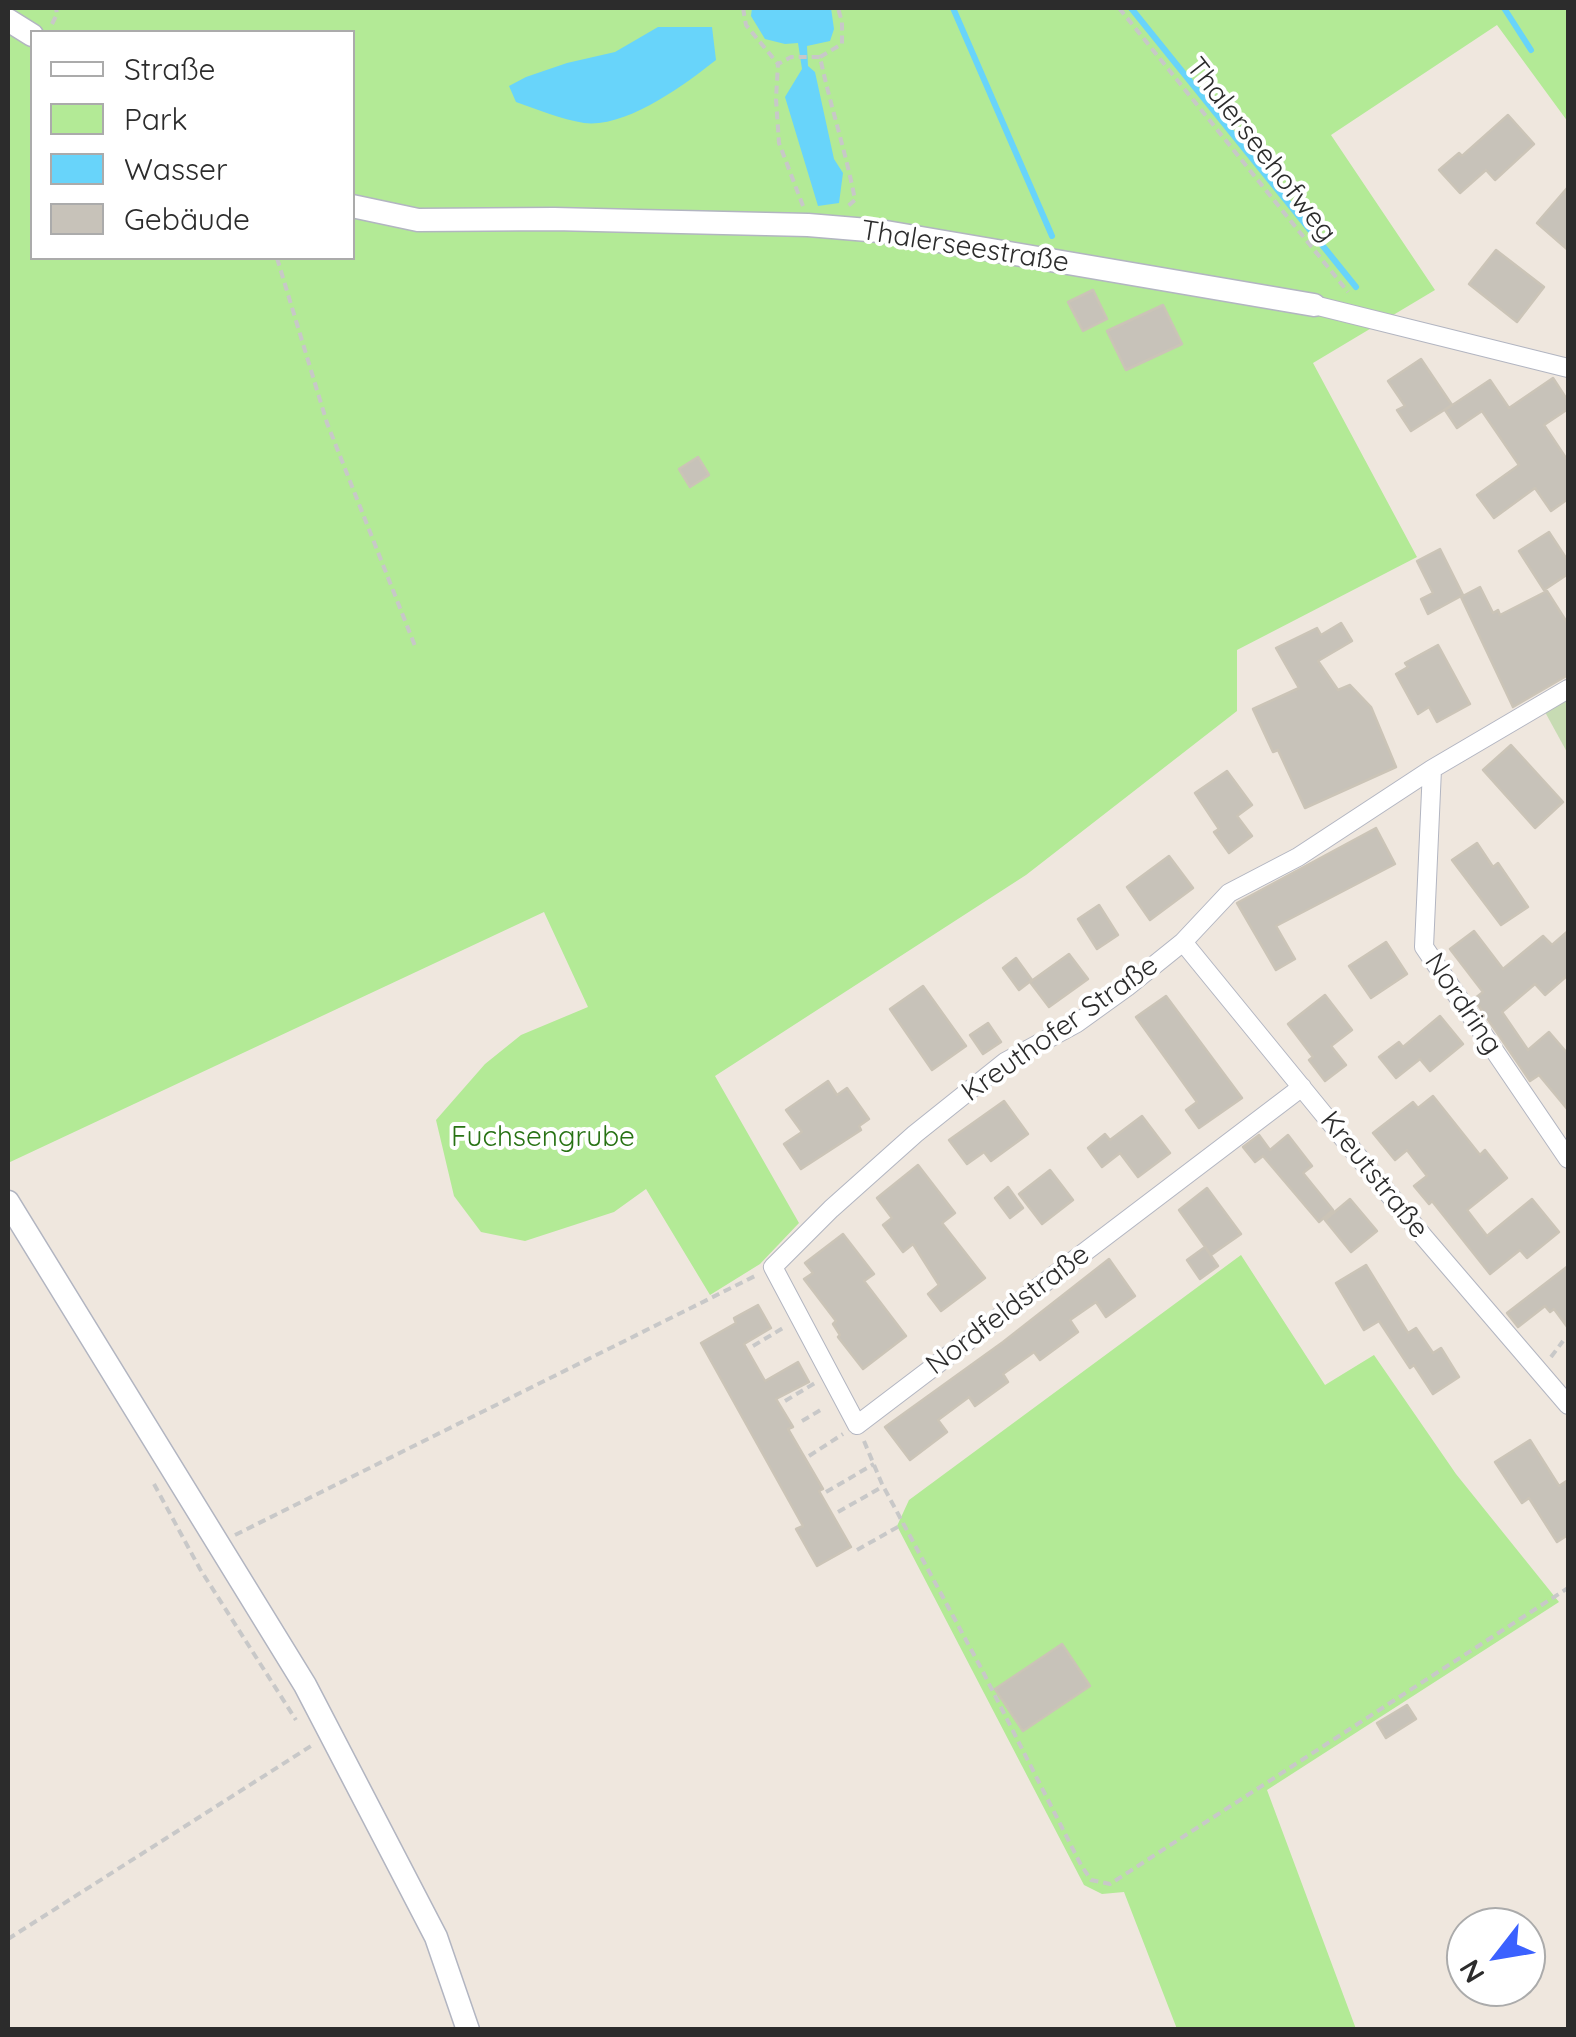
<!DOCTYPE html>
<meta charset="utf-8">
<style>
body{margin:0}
#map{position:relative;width:1576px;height:2037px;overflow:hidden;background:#efe7de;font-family:Quicksand,sans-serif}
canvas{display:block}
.frame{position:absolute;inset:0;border:10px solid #2c2c2c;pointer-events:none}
.legend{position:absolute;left:30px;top:30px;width:325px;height:230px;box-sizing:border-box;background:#fff;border:2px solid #ababab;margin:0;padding:12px 18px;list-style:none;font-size:30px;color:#2c2c2c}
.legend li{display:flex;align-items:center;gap:20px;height:50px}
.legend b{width:50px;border:2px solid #ababab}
.north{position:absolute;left:1446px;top:1907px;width:100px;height:100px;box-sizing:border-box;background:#fff;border:2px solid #ababab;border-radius:50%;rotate:239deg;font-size:28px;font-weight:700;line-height:40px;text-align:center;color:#2c2c2c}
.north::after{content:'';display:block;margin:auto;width:35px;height:45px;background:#3b61ff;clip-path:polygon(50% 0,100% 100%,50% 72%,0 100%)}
</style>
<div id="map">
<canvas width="1576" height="2037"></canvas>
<div class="frame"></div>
<ul class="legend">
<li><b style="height:12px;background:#fff"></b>Straße</li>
<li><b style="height:28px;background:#b3ea96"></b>Park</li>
<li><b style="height:28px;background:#68d4fa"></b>Wasser</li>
<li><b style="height:28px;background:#c7c2b9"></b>Gebäude</li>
</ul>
<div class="north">N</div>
</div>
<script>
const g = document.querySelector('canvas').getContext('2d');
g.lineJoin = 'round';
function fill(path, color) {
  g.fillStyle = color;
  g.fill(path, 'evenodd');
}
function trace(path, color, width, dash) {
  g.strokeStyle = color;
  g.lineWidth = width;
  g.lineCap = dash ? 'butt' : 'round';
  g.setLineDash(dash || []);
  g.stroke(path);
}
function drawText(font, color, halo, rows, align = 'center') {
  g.font = font + ' Quicksand,sans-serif';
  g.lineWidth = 8;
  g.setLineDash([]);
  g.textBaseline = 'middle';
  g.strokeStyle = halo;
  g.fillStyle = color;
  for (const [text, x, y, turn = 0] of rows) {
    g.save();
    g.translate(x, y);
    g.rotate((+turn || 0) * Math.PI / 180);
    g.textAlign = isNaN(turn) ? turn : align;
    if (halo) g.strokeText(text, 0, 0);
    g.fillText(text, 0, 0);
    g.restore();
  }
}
const green = new Path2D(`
 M8,8H1568V122L1497,25L1331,135L1435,290L1313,363L1417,557L1237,650V711L1026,875L715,1076L799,1223L760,1264L710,1295L646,1189L614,1212L525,1241L481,1232L454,1196L436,1120L485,1064L521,1035L588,1007L544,912L8,1163ZM32,32H352V258H32Z
 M1241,1255L1325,1385L1374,1355L1456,1474L1559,1602L1267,1790L1356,2029H1177L1124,1892L1102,1894L1084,1885L897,1526L909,1500Z`);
const cemetery = new Path2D(`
 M1568,698V754L1545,712Z`);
const water = new Path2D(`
 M752,8H831L834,29L830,41L807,46L808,66L815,72L834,159L843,173L839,203L818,206L785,97L802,69L798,43L785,44L765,39L751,16Z
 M658,27H712L716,60C684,85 627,128 584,123C561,119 538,110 516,102L509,86L526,77L567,63L615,52Z`);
const stream = new Path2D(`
 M953,8L1052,236
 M1131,8L1356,287
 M1504,8L1531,50`);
const building = new Path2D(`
 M1508,115L1534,144L1495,180L1486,170L1460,193L1439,170L1459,153L1462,156Z
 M1568,187V250L1537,223Z
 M1496,250L1544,287L1517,322L1469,284Z
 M1093,290L1107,319L1083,331L1068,302Z
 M1163,305L1182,344L1126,370L1107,331Z
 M1421,359L1452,405L1411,431L1397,410L1405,406L1388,381Z
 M1553,378L1568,401V409L1544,425L1568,461V499L1551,511L1535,488L1494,518L1477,495L1519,465L1482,411L1457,428L1445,410L1490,380L1509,408Z
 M698,457L709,475L690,487L679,469Z
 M1549,532L1568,561V574L1544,590L1519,551Z
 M1440,549L1463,595L1428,614L1421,599L1433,593L1417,561Z
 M1480,587L1493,613L1498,610L1500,615L1547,591L1568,624V675L1513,707L1461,597Z
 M1341,623L1352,641L1318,661L1338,690L1350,685L1371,707L1396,767L1305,808L1278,750L1273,752L1253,709L1299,688L1276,648L1317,628L1321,635Z
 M1438,645L1470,704L1437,722L1429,707L1418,714L1396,674L1408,667L1405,663Z
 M1511,745L1563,802L1535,828L1483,770Z
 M1227,771L1252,805L1237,816L1252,836L1229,853L1214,832L1219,829L1195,793Z
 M1376,828L1395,864L1276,926L1295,959L1276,970L1237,903Z
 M1477,843L1493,867L1498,863L1528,907L1501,925L1452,860Z
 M1169,856L1193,888L1150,920L1127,887Z
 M1099,905L1118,935L1097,949L1078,919Z
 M1474,931L1503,969L1543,936L1552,945L1568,931V975L1545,995L1535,984L1502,1012L1528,1050L1549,1032L1568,1054V1110L1539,1075L1530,1081L1474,999L1483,992L1450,949Z
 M1386,942L1407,974L1371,998L1349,966Z
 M1069,954L1088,979L1049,1007L1030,982Z
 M1016,958L1032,980L1019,990L1003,968Z
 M923,986L966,1046L932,1070L890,1009Z
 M1325,995L1352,1030L1331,1046L1346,1065L1325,1081L1309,1060L1313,1057L1288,1024Z
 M1166,996L1242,1098L1199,1128L1186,1110L1197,1102L1136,1017Z
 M1440,1016L1463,1044L1430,1071L1420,1059L1396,1078L1379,1057L1399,1042L1403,1047Z
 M988,1023L1001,1042L983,1054L970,1035Z
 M828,1081L837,1095L847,1088L869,1119L859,1126L861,1130L801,1169L784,1144L802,1132L786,1110Z
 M1433,1096L1480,1155L1485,1150L1507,1178L1467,1210L1487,1236L1532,1199L1559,1232L1527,1258L1520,1250L1490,1274L1432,1201L1429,1204L1414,1186L1427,1176L1407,1150L1395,1160L1373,1133L1413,1102L1418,1108Z
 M1004,1101L1028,1134L991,1161L984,1152L967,1164L949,1140Z
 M1142,1116L1170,1153L1138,1177L1120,1153L1102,1167L1088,1148L1105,1134L1110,1140Z
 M1259,1135L1270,1150L1288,1135L1312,1166L1303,1173L1333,1210L1319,1222L1263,1156L1255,1162L1243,1147Z
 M918,1165L955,1213L942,1223L985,1278L941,1311L928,1294L939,1285L913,1244L903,1252L883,1225L892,1218L877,1198Z
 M1050,1170L1073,1200L1042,1224L1019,1194Z
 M1008,1187L1023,1208L1010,1218L995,1198Z
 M1207,1188L1241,1234L1211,1255L1179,1210Z
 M1350,1199L1377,1231L1351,1252L1325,1220Z
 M843,1234L874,1274L864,1281L906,1336L863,1369L838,1337L840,1335L833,1324L836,1321L804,1279L813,1273L805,1263Z
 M1205,1247L1218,1266L1200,1279L1187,1260Z
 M1109,1259L1135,1296L1106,1317L1096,1302L1070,1320L1078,1332L1040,1360L1034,1352L1003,1374L1008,1382L975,1406L969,1397L938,1420L947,1432L910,1460L885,1427L1003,1342Z
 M1366,1265L1408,1333L1416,1328L1433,1353L1441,1348L1459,1377L1433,1394L1414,1365L1410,1368L1379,1321L1364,1330L1336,1283Z
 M1568,1266V1328L1554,1309L1550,1312L1545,1306L1518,1327L1507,1313Z
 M758,1305L771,1328L744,1344L765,1381L798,1362L809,1382L776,1399L793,1427L788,1429L823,1489L819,1491L851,1547L817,1566L796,1529L803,1526L701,1343L736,1323L734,1318Z
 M1530,1440L1559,1486L1568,1480V1535L1557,1542L1529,1498L1522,1503L1495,1462Z
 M1062,1644L1090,1686L1023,1731L995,1689Z
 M1407,1705L1416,1719L1386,1738L1377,1723Z`);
const path = new Path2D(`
 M743,8L746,25L778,64
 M1119,8L1348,292
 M52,24L57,14L56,8
 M820,57L842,44V22L838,8
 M803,206L779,143L776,99L778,64L791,57H820C830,105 846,152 855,200L848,206
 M277,258L327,423L415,646
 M753,1346L783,1328
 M1551,1357L1563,1341
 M785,1401L815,1383
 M802,1421L824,1408
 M864,1441L882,1484L981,1668L1081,1865L1091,1880L1110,1884L1568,1588
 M809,1456L843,1434
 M154,1484L200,1569L296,1720
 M826,1492L874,1464
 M838,1512L882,1487
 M235,1535L755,1276
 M857,1550L903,1524
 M8,1939L311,1746`);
const minor = new Path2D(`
 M1314,305L1568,368
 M1432,769L1424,947L1568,1159
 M1183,942L1423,1236L1568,1405
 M1302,1087L857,1425L773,1267L831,1209L915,1134L1005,1062L1077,1023L1127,987L1183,942L1229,893L1298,857L1432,769L1568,689`);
const tertiary = new Path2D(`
 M8,20L32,35
 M352,206L418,220L554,219L808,225L880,231L1314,305
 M8,1202L305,1685L436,1937L468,2030`);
const streetNames = [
 ["Thalerseehofweg",1261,150,52],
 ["Thalerseestraße",965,247,9],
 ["Nordring",1463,1004,56],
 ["Kreuthofer Straße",1060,1029,-35],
 ["Kreutstraße",1374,1175,51],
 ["Nordfeldstraße",1008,1310,-37]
];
const parkNames = [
 ["Fuchsengrube",543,1138]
];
fill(green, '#b3ea96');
fill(cemetery, '#c7dbb3');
fill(water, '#68d4fa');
trace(stream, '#68d4fa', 6);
fill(building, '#c7c2b9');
trace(building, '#cbc4b7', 2.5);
trace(minor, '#b2b5c1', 20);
trace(tertiary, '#b2b5c1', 25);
trace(path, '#c8c8c8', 4, [8, 5]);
trace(minor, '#fff', 18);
trace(tertiary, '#fff', 22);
drawText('28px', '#2c2c2c', '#fff', streetNames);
drawText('28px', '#287214', '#fff', parkNames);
</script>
